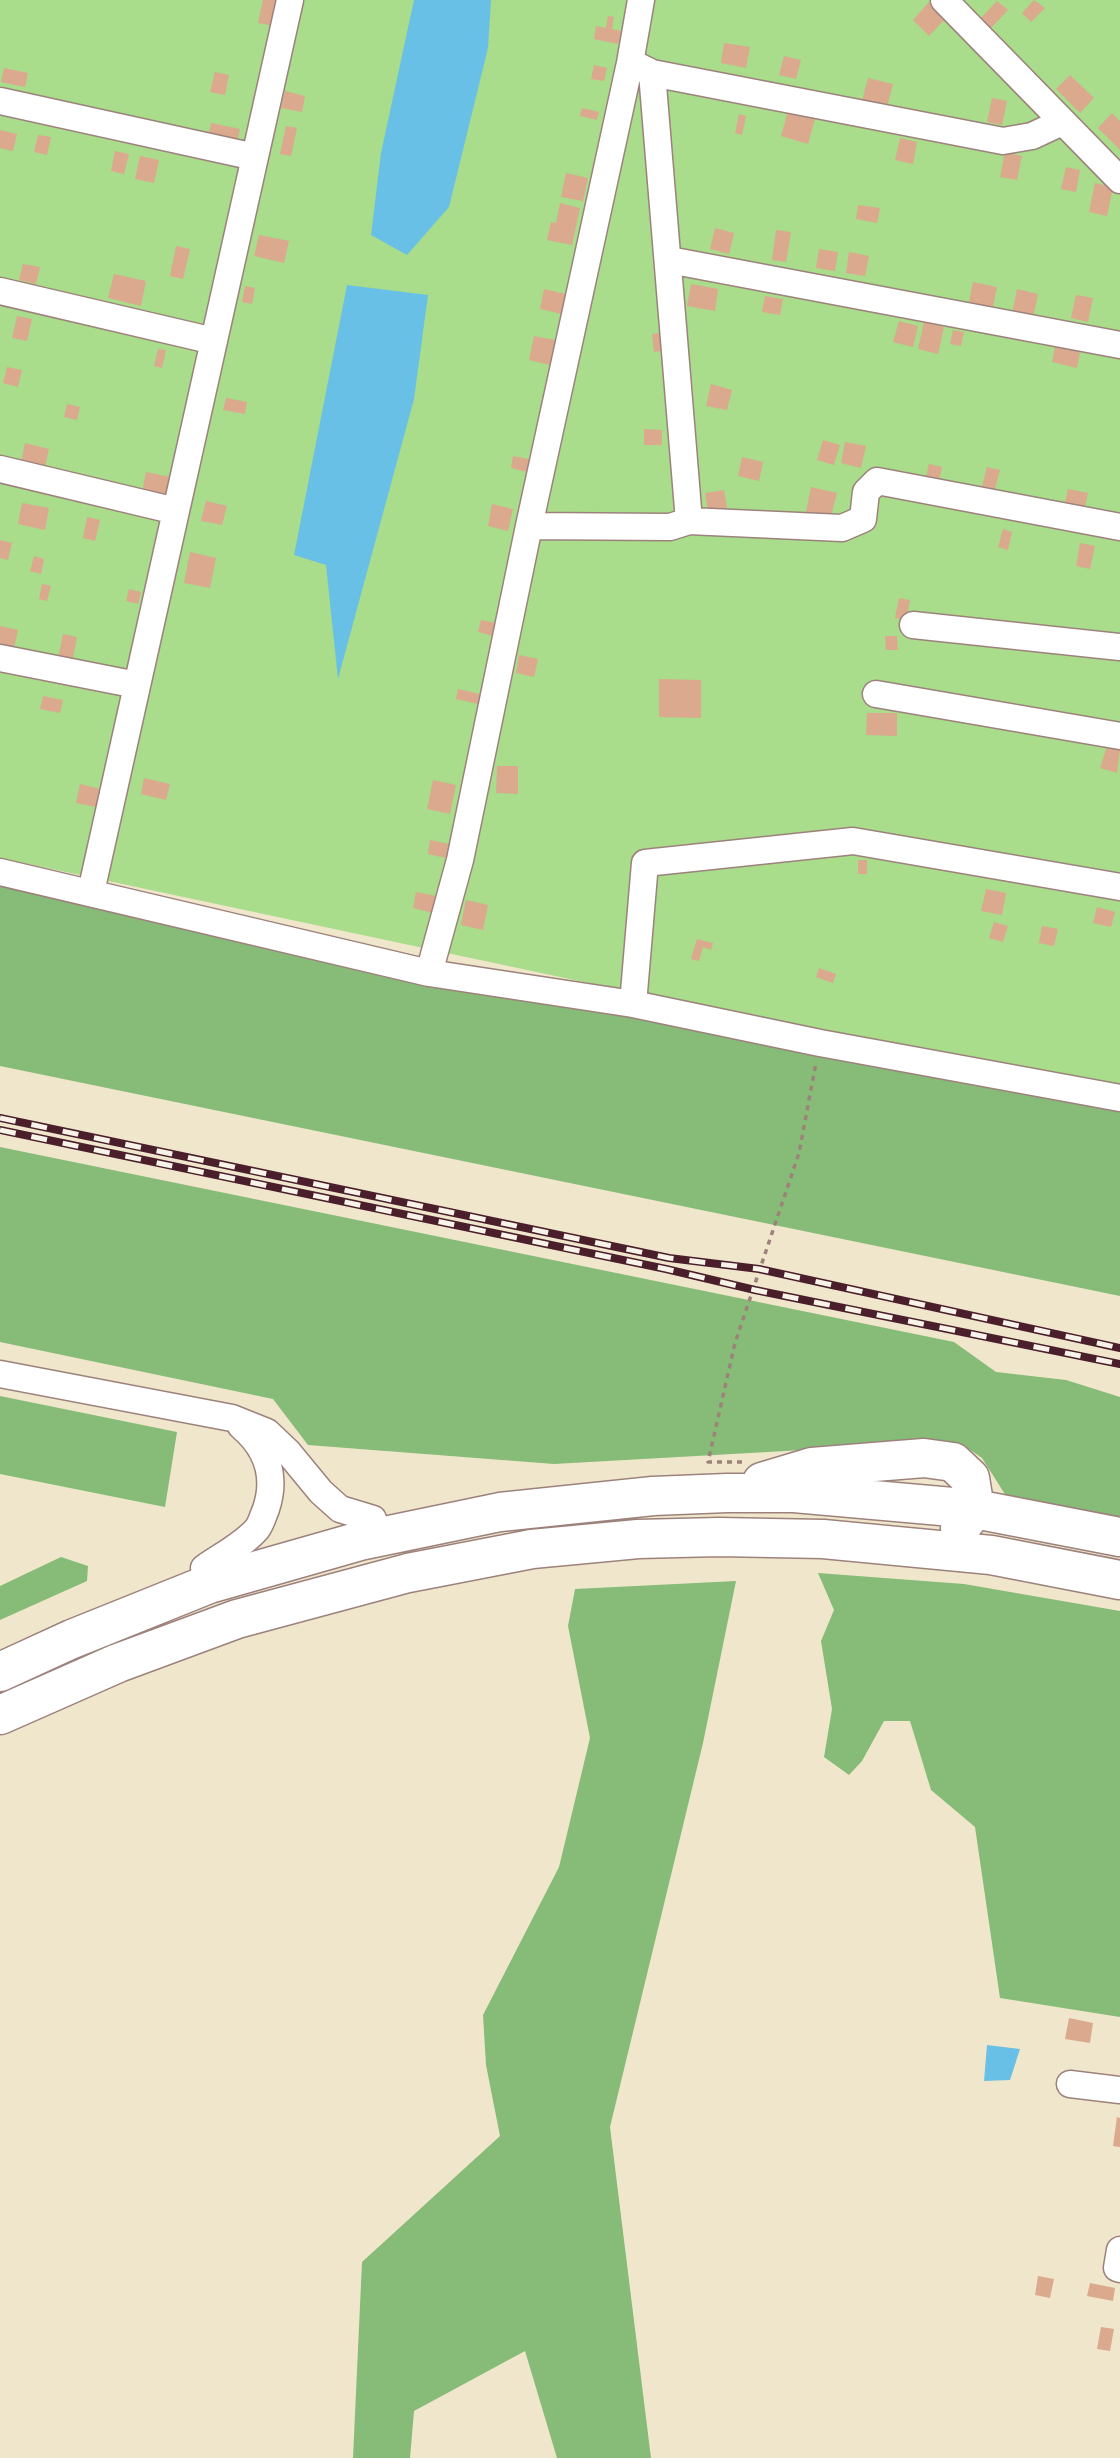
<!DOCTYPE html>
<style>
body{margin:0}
canvas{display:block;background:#f0e6cc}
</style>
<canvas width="1120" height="2458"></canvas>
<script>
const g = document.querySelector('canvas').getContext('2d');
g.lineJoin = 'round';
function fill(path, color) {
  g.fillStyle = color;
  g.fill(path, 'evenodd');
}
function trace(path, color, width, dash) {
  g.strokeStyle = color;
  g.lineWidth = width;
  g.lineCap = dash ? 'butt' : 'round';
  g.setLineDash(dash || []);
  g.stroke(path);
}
const green = new Path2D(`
 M0,0H1120V1096L0,858Z`);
const forest = new Path2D(`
 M0,871L1120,1100V1296L0,1066Z
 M0,1147L954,1342L996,1372L1066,1380L1120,1397V1521L1008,1499L982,1458L966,1447L928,1443L554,1464L308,1445L273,1399L0,1342Z
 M0,1396L177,1432L165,1507L0,1474Z
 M61,1557L88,1566L87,1581L0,1620V1586Z
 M818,1573L964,1584L1120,1611V2017L1000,1998L975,1827L931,1790L910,1721H884L862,1761L849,1775L824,1757L832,1709L821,1641L834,1610Z
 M736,1581L703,1743L610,2127L651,2458H557L525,2351L414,2411L410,2458H353L362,2262L500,2136L486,2065L483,2015L559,1867L590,1738L568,1626L575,1589Z`);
const water = new Path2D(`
 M414,0H491L488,48L449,207L407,255L371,235L381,153Z
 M347,285L428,295L414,399L338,679L326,565L294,555Z
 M987,2045L1020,2049L1010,2080L984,2081Z`);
const building = new Path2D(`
 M263,0H280L275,26L258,23Z
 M1034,0L1045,8L1031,22L1022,13Z
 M997,1L1008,10L991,28L981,18Z
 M929,2L946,18L929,36L913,20Z
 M608,16L614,17L612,29L621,31L618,44L594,39L596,26L606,28Z
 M724,43L750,47L746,68L721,63Z
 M784,56L801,60L796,79L779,75Z
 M594,65L607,68L604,81L591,79Z
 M4,68L28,73L25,87L1,82Z
 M215,72L229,75L225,95L210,92Z
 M1070,75L1094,98L1080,113L1056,89Z
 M868,78L893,84L887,107L862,101Z
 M285,91L305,96L302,112L281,108Z
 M992,98L1007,101L1002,125L987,122Z
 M582,108L599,112L597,120L580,116Z
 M788,111L815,119L808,144L781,136Z
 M1112,113L1120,121V150L1098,128Z
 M739,114L746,116L742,135L735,133Z
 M211,123L240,129L236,148L207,142Z
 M286,126L297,128L291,156L280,154Z
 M0,130L17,134L13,151L0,148Z
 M38,135L51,137L47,155L34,152Z
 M900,138L917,142L913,164L895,160Z
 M115,151L129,154L124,174L111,171Z
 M1005,152L1022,156L1017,180L1000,177Z
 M140,156L159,160L154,183L135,179Z
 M1066,167L1080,170L1076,192L1061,189Z
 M566,173L588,178L583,201L561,197Z
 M1095,183L1113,187L1107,216L1089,212Z
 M560,203L580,208L572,245L547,240L551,222L556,223Z
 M858,205L880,208L877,223L856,219Z
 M715,228L734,233L729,254L710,249Z
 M776,230L791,232L786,262L772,260Z
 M259,235L289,241L284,263L254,256Z
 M176,246L190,249L183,279L170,276Z
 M819,249L838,252L835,271L816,268Z
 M849,252L869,256L865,276L846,273Z
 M23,264L40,267L36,284L19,280Z
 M114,274L146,281L141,306L108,298Z
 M973,282L997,287L993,307L969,302Z
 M691,284L718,289L715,311L687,306Z
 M245,286L255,288L252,304L242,302Z
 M544,289L566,294L562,314L540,309Z
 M1017,289L1038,294L1033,317L1012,313Z
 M1076,295L1093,298L1088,322L1071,318Z
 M765,296L783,299L780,315L762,312Z
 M17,316L32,319L27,341L12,338Z
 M899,321L918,326L913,347L893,342Z
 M924,322L944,327L938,354L918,349Z
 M953,330L964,332L961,346L950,344Z
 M659,333L661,351L654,352L652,334Z
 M534,336L555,340L550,365L529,360Z
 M1055,347L1080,352L1077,368L1052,362Z
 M158,349L166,350L162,368L154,366Z
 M7,367L22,370L18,387L3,383Z
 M711,384L732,390L727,410L706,406Z
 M226,398L247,402L245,414L223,410Z
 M67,404L80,407L77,420L64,417Z
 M644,429L662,430V445H644Z
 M823,440L840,445L834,465L817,460Z
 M845,442L866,446L861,468L841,463Z
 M25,443L49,449L44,472L20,467Z
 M513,456L529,459L527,472L511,468Z
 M742,457L763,462L759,481L738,476Z
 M929,464L942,467L939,481L926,477Z
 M987,467L1000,470L994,493L981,490Z
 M146,472L175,478L170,503L141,497Z
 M811,487L837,493L831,517L806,512Z
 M1068,489L1088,493L1084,511L1064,507Z
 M724,490L727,508L708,511L705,493Z
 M206,501L227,506L222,525L201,521Z
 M22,503L49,508L45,530L18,524Z
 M492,504L513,509L508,531L488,526Z
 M87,517L100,520L95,541L83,538Z
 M1003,529L1012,532L1008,550L998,547Z
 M0,540L12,543L8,560L0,558Z
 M1080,543L1095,546L1090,569L1076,566Z
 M190,552L216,558L210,588L184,583Z
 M34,556L44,559L41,574L30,571Z
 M42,584L51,586L47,601L39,599Z
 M129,589L141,592L138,604L126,601Z
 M899,598L910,600L906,620L895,618Z
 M481,620L496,623L493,636L478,632Z
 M0,626L18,630L13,653L0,650Z
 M63,634L77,637L71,668L57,665Z
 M885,636H897L898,650H886Z
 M519,655L538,659L534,677L516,673Z
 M659,679L701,680V718L659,717Z
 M458,689L480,694L478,704L456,699Z
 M43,696L63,700L60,713L40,709Z
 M867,713H897V736L866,735Z
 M1107,746L1120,750L1117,773L1100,768Z
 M497,766H518V794L496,793Z
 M144,778L170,784L166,800L141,794Z
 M433,780L456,785L450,814L427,809Z
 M80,784L100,789L96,807L76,803Z
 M430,840L449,844L446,858L428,854Z
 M858,860H867V874H858Z
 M986,889L1006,893L1002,915L981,911Z
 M416,892L436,896L433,913L413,908Z
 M466,900L488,905L483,930L461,925Z
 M1097,907L1115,912L1111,927L1093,923Z
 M994,922L1008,926L1003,942L989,938Z
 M1042,926L1058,929L1054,946L1039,943Z
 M697,939L713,943L711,950L703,947L699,961L691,959Z
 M819,968L836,974L833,983L816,977Z
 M1069,2018L1093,2023L1090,2043L1065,2039Z
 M1117,2117L1120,2118V2147L1113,2146Z
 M1038,2276L1054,2279L1050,2298L1035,2295Z
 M1090,2283L1115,2288L1113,2301L1087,2296Z
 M1101,2327L1114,2329L1110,2351L1097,2349Z`);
const path = new Path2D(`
 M742,1462H708L735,1343L799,1153L816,1063`);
const minor = new Path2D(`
 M944,0L1120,180
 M638,66L652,73L1003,141L1032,136L1062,122
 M652,73L689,521L842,528L863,519L866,492L877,481L1120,527
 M0,101L255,157
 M669,260L1120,345
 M0,291L214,341
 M0,469L176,511
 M529,526L670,527L689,521
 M913,625L1120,647
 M0,658L137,685
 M876,694L1120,736
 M0,872L429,973L633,1004L820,1043L1120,1098
 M91,892L290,0
 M429,973L460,860L529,526L630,63L641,0
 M633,1004L645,863L853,841L1120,887
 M0,1374L232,1418L267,1432L288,1452L321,1492L340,1509L373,1519
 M204,1568C221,1556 243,1545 257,1529C261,1524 263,1516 266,1509C277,1476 267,1448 241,1426
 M1070,2084L1120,2090
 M1120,2250L1117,2268L1120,2269`);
const highway = new Path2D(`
 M762,1482L812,1467L924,1458L953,1462L970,1478L975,1509L960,1528
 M0,1672L72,1639L209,1584L360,1541L500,1512L653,1496L727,1493H794L975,1509L1120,1537
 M0,1715L118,1663L237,1619L408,1573L532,1549L638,1539L719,1537L823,1539L991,1555L1120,1580`);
const rail = new Path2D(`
 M0,1118L669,1258L759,1269L1120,1348
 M0,1130L666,1269L755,1290L1120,1364`);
fill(green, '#a9dc8b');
fill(forest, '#86bc77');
fill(water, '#69c0e6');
fill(building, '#dba98d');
trace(minor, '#9d827c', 29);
trace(highway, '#9d827c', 41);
trace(path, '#9d827c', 3.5, [5, 5]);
trace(minor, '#fff', 26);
trace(highway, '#fff', 38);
trace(rail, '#4a1f2b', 8);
trace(rail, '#f7f3e8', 5, [16]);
</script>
